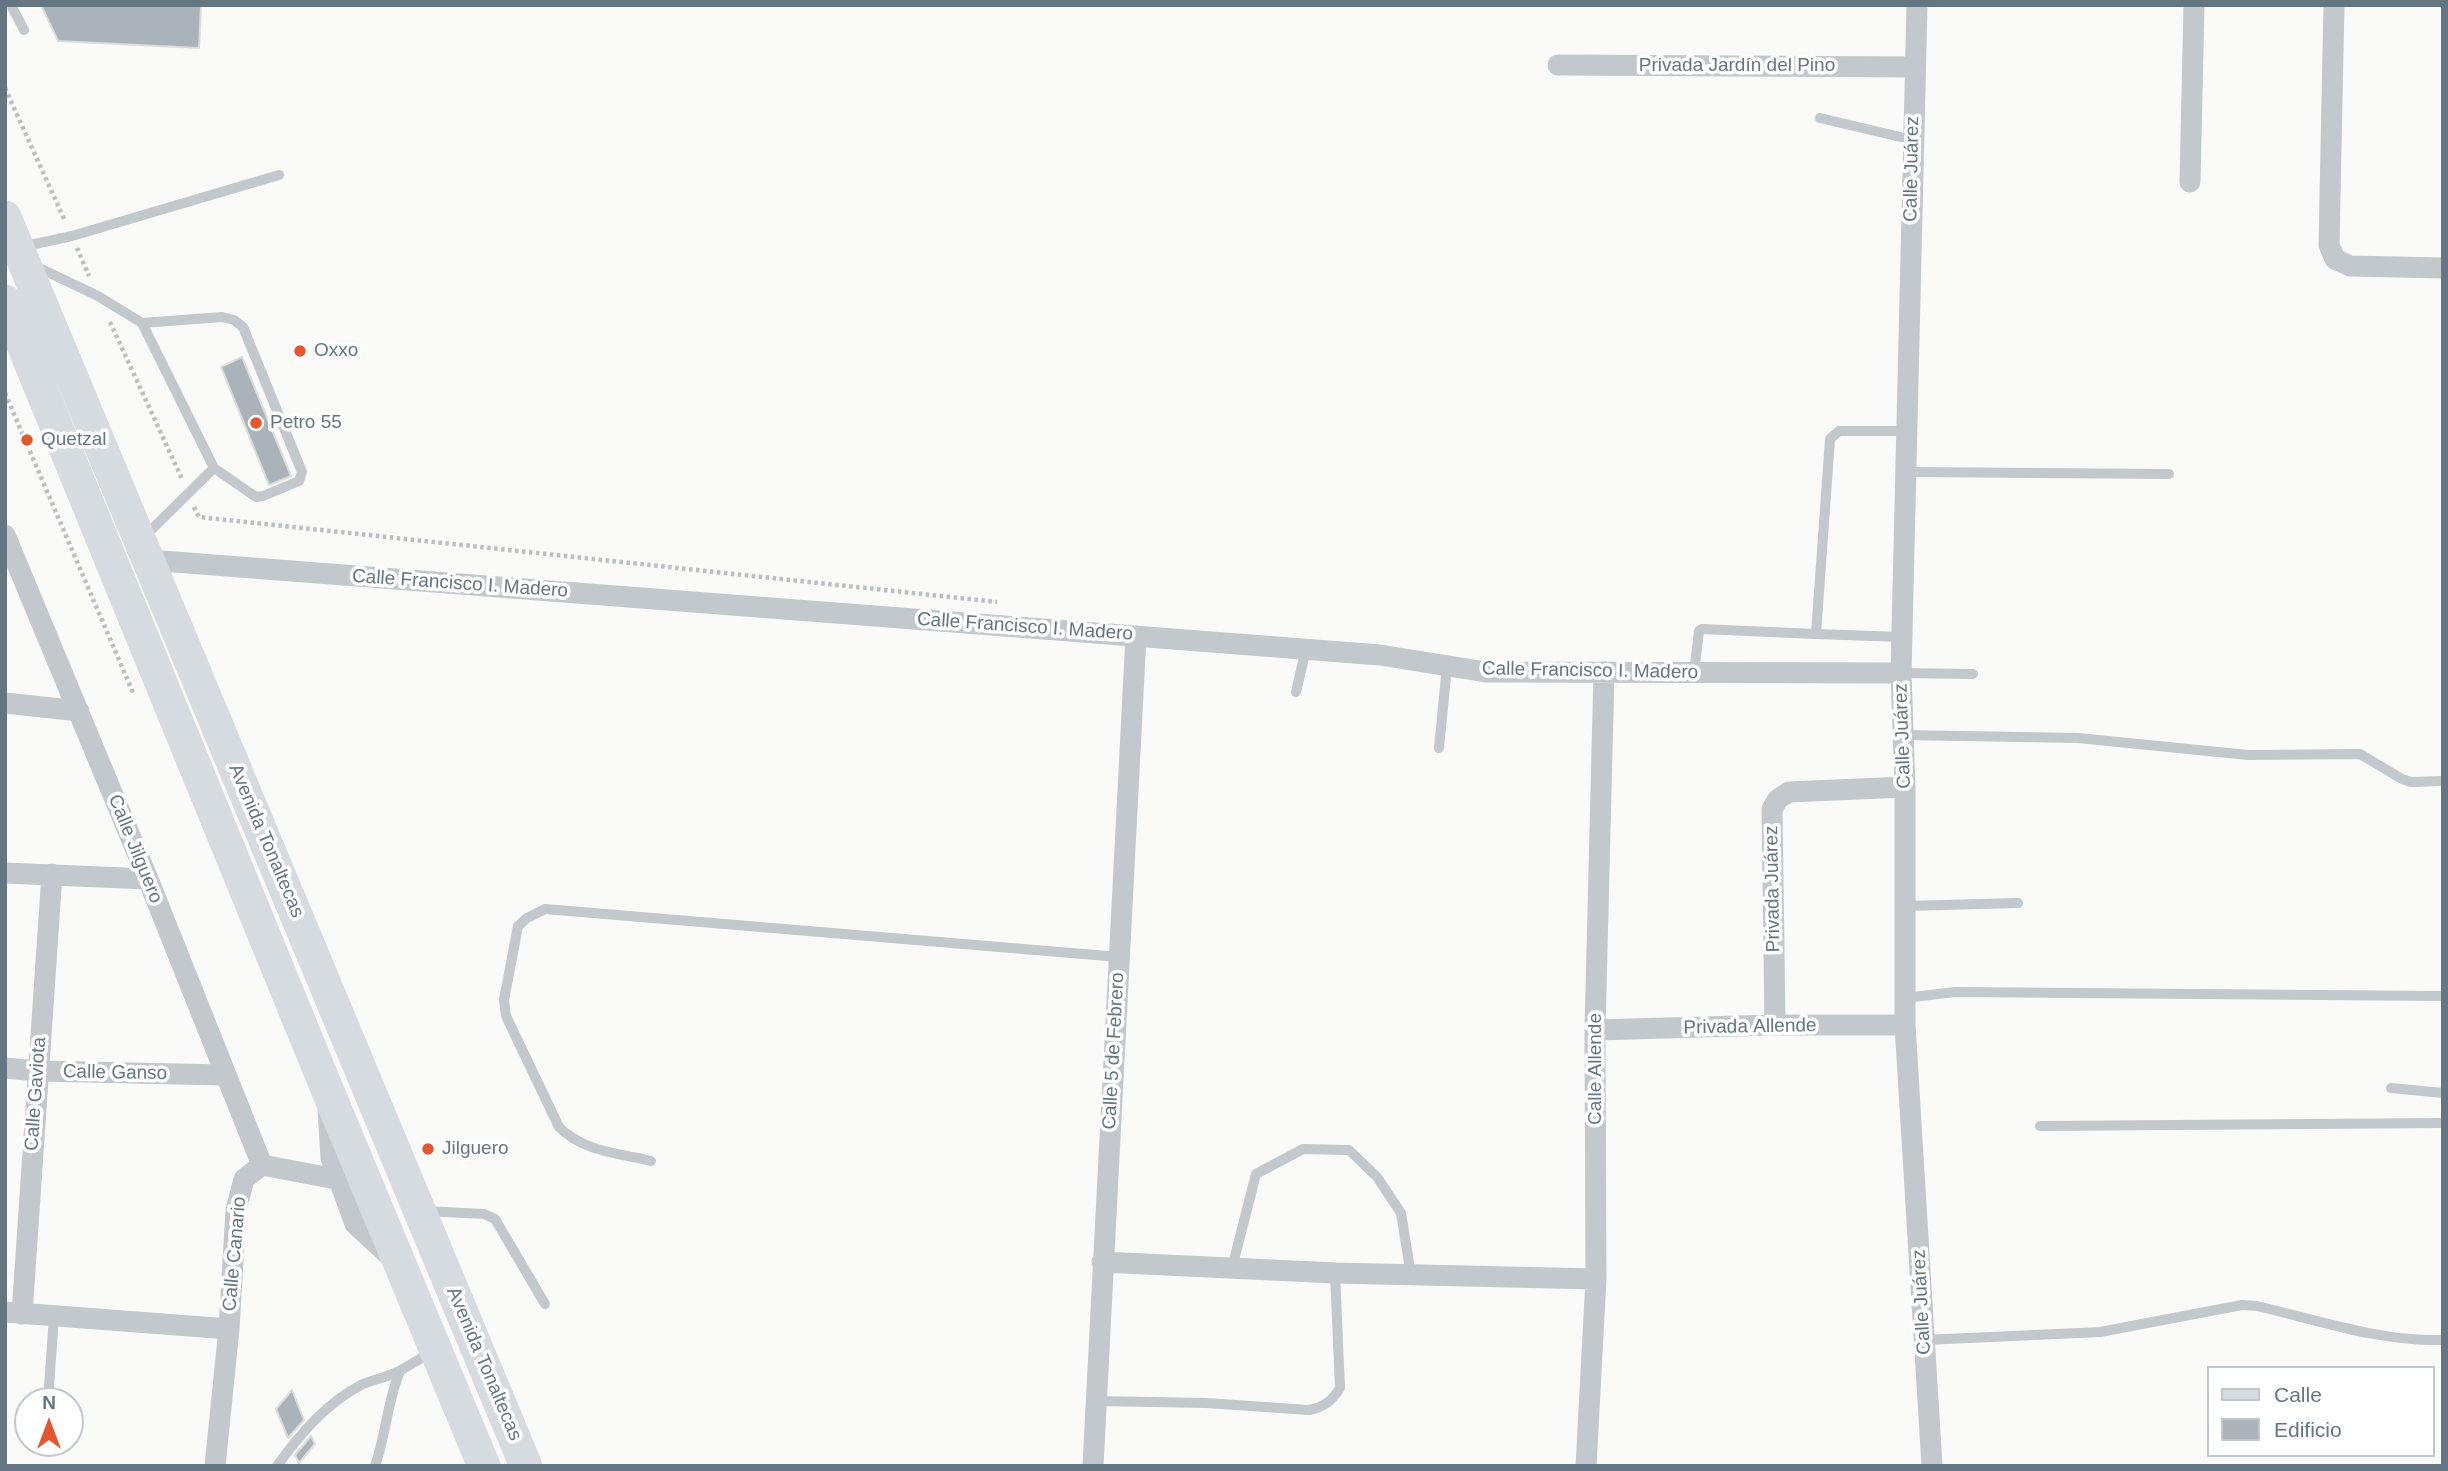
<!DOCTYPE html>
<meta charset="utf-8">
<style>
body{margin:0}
#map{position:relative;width:2448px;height:1471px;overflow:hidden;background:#fafaf8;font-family:Helvetica,sans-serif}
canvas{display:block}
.frame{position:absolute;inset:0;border:7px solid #657683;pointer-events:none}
.legend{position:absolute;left:2207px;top:1366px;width:228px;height:91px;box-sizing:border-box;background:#fff;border:2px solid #c1c8cd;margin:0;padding:9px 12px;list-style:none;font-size:21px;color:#657683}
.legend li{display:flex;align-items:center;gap:14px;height:35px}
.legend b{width:35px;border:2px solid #c1c8cd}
.north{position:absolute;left:14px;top:1387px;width:70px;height:70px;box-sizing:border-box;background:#fff;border:2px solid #c1c8cd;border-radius:50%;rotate:0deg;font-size:19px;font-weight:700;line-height:28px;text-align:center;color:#657683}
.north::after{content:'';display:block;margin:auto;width:24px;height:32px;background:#e4572e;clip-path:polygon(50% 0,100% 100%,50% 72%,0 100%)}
</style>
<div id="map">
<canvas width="2448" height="1471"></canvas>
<div class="frame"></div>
<ul class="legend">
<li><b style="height:9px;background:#d6dbdf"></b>Calle</li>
<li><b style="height:19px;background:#aab3b9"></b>Edificio</li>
</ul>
<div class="north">N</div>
</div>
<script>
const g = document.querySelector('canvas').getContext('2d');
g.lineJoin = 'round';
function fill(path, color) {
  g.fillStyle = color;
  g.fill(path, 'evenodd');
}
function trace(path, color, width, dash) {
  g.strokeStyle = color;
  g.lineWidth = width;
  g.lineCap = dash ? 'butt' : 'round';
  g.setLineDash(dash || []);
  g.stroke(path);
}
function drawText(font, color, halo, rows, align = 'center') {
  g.font = font + ' Helvetica,sans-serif';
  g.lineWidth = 7;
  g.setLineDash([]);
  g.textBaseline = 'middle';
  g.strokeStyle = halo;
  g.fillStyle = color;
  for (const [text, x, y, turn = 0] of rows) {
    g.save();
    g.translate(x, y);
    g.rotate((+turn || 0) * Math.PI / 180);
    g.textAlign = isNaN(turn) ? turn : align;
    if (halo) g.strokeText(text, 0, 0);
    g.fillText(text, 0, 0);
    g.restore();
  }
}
const building = new Path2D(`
 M41,5H201L199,48L58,41Z
 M242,357L291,476L269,485L221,367Z
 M292,1390L304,1420L288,1438L276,1409Z
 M311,1436L315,1444L299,1463L295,1455Z`);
const path = new Path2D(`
 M5,88L65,221
 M77,248L89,276
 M110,322L182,479
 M5,393L134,695
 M194,507L199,517L997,602`);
const service = new Path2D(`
 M11,5L24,30
 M1820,118L1913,140
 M21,247L72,236L279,175
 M35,266L98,296L142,323L214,468L143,538
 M142,323L222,317L234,320L243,327L302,472L299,481L263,496L256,497L214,468
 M1906,472L2169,474
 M1901,637L1816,634L1830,439L1839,431H1906
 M1694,673L1699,631L1702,629L1816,634
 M1901,673L1973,674
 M1296,692L1306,649
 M1903,735L2078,738L2248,755L2360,754L2402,779L2411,782L2443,781
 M1439,748L1447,666
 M1905,906L2018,903
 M1905,998L1955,992L2443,996
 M2391,1088L2443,1093
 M2040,1126L2443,1123
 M651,1161C618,1153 584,1152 559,1127L506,1016L504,1000L518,926L527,918L545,909L1119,957
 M426,1211L484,1214L495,1219L545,1304
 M1232,1268L1256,1174L1303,1149L1349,1150L1377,1177L1401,1213L1411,1275
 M1925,1340L2100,1332L2242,1305L2257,1306C2318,1320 2380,1342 2443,1340
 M48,1401L54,1316
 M1096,1401L1206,1403L1309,1410C1324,1407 1332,1401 1340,1388L1335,1273
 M277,1466C300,1434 327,1402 363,1384C375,1379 388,1377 399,1371C411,1365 420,1358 432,1352
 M375,1466C386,1435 387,1402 400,1371`);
const minor = new Path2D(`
 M1917,5L1901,673L1905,787V1025L1932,1466
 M2334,5L2329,245L2335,259L2350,266L2443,268
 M1558,65L1915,67
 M2190,182L2194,5
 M5,535L148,879L262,1165
 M149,560L1380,655L1486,672L1901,673
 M5,703L79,711
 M5,873L148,879
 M1775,1025L1772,809L1778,799L1789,792L1905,787
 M1595,1030L1775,1025H1905
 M5,1068L38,1071L225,1075
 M328,1109L331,1158L355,1224L392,1258
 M1102,1262L1335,1273L1596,1279
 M5,1312L229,1329
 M22,1314L52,874
 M215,1466L229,1329L236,1210L244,1179L262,1165L336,1179
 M1093,1466L1136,636
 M1586,1466L1596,1279L1595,1030L1604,672`);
const primary = new Path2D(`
 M5,217L526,1466
 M5,301L327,1089L484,1466`);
const markers = [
 [300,351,7,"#e4572e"],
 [256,423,7,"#e4572e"],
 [27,440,7,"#e4572e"],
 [428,1149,7,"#e4572e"]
];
const streetNames = [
 ["Privada Jardín del Pino",1737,66],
 ["Calle Juárez",1912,169,-89],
 ["Calle Francisco I. Madero",460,584,4],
 ["Calle Francisco I. Madero",1025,627,4],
 ["Calle Francisco I. Madero",1590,671,1],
 ["Calle Juárez",1903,736,-92],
 ["Avenida Tonaltecas",266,841,67],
 ["Calle Jilguero",135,849,68],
 ["Privada Juárez",1773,889,-91],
 ["Privada Allende",1750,1027,-1],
 ["Calle 5 de Febrero",1114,1051,-87],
 ["Calle Allende",1596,1069,-90],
 ["Calle Ganso",115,1073,1],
 ["Calle Gaviota",36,1094,-86],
 ["Calle Canario",235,1254,-85],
 ["Calle Juárez",1922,1302,-93],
 ["Avenida Tonaltecas",484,1364,67]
];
const poiNames = [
 ["Oxxo",314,351],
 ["Petro 55",270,423],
 ["Quetzal",41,440],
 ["Jilguero",442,1149]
];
fill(building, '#aab3b9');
trace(building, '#dcdcda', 2);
trace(path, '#bbbfc2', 4.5, [3.5, 3.5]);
trace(service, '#c3c8cc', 10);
trace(minor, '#c3c8cc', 21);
trace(primary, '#d6dbdf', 33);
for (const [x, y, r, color] of markers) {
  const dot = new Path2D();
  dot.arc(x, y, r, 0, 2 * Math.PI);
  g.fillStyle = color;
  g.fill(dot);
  trace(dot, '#fff', 2.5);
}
drawText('19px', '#657683', '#fff', streetNames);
drawText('19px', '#657683', '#fff', poiNames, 'left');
</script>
